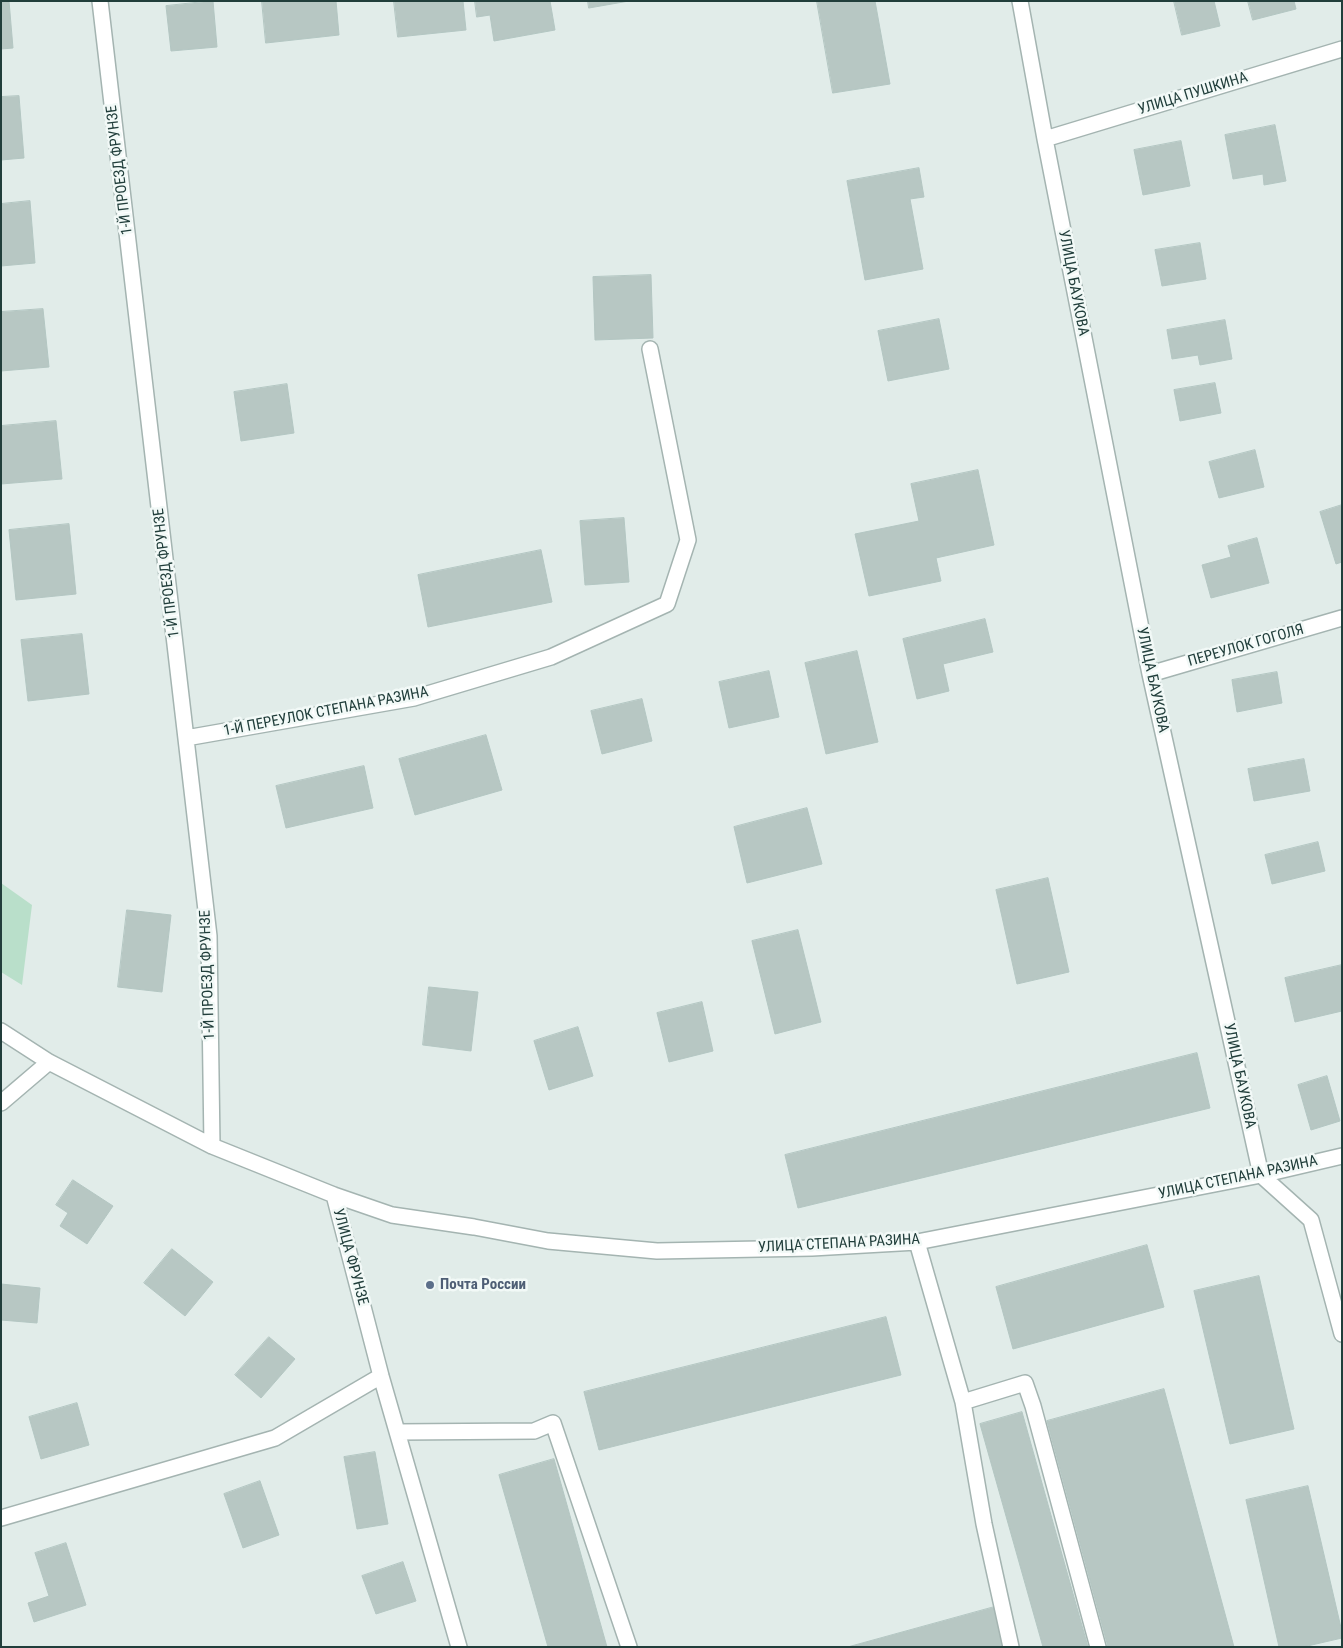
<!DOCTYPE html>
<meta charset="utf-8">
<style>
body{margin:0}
#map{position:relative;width:1343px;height:1648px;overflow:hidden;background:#e1ece9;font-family:"Roboto Condensed",sans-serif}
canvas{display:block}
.frame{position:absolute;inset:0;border:2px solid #213e3b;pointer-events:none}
</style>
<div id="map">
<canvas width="1343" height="1648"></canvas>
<div class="frame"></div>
</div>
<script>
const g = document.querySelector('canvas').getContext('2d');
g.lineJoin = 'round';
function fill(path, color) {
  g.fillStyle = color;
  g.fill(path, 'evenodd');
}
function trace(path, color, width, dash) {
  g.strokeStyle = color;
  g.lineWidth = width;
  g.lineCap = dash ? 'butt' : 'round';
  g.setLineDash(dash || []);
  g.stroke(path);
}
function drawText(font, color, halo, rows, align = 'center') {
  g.font = font + ' "Roboto Condensed",sans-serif';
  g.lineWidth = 5;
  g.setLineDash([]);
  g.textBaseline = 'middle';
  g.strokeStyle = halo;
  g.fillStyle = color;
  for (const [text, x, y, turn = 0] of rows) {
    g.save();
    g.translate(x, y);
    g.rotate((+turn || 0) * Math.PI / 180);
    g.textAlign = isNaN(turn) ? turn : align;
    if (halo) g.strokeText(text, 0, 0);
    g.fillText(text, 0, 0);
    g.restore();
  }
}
const green = new Path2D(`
 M1,883L32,905L22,985L1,972Z`);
const building = new Path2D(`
 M1,1H9L13,48L1,49Z
 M213,1L217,47L171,51L166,6Z
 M262,1H336L339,35L266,43Z
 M394,1H463L466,30L398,37Z
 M475,1H550L555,30L494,41L490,15L477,17Z
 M588,1H629L589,8Z
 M817,1H875L890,84L833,93Z
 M1174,1H1214L1220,26L1182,35Z
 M1248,1H1294L1296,9L1253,20Z
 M19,96L24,158L1,160V97Z
 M1275,125L1286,181L1264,185L1263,174L1233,179L1225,135Z
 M1181,141L1190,186L1143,195L1134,150Z
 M919,168L924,197L910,199L923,269L865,280L847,181Z
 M30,201L35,263L1,266V204Z
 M1200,243L1206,279L1162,286L1155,250Z
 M651,275L653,338L595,340L593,277Z
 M43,309L49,367L1,371V312Z
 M939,319L949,369L888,381L878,331Z
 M1225,320L1232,359L1200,365L1198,355L1172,359L1167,330Z
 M1215,383L1221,413L1180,421L1174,390Z
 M287,384L294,433L241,441L234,392Z
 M56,421L62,479L1,484V426Z
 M1255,450L1264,487L1219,498L1209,462Z
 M978,470L994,545L936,558L941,581L869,596L855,534L919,521L911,484Z
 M1342,505V562L1336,564L1320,512Z
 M624,518L629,582L585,585L580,521Z
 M69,524L76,594L16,600L9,530Z
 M1257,538L1269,583L1211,598L1202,565L1231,557L1228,546Z
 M541,550L552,602L428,627L418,575Z
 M985,619L993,652L943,664L949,691L917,699L903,639Z
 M82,634L89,694L28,701L21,640Z
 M857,651L878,742L826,754L805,663Z
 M769,671L779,717L729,728L719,682Z
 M1277,672L1282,703L1237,712L1232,680Z
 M642,699L652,741L602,754L591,711Z
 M486,735L502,790L415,815L399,759Z
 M1304,759L1310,791L1254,801L1248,769Z
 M364,766L373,808L286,828L276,786Z
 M807,808L822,864L747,883L734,827Z
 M1318,842L1325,871L1272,884L1265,855Z
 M1048,878L1069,972L1017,984L996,890Z
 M127,910L171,915L162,992L118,987Z
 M798,930L821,1022L775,1034L752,941Z
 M1342,965V1011L1295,1022L1285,978Z
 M429,987L478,992L471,1051L423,1045Z
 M702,1002L713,1051L669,1062L657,1013Z
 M578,1027L593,1076L549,1090L534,1041Z
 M1197,1053L1210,1108L798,1208L785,1155Z
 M1327,1076L1340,1121L1311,1130L1298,1085Z
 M73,1180L113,1206L87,1244L60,1226L68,1213L56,1205Z
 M1147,1245L1164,1307L1013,1349L996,1287Z
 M172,1249L213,1282L185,1316L144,1283Z
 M1259,1276L1294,1429L1230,1444L1194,1291Z
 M1,1284L40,1288L37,1323L1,1320Z
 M886,1317L901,1375L599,1450L584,1392Z
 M269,1337L295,1359L261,1398L235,1375Z
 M1164,1389L1234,1647H1108L1047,1421Z
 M77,1403L89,1445L41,1459L29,1417Z
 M1022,1412L1088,1647H1043L980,1424Z
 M375,1452L388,1524L357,1529L344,1457Z
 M554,1459L607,1647H548L499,1475Z
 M260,1481L279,1535L243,1548L224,1494Z
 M1308,1486L1342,1632V1638L1303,1647H1279L1246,1500Z
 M66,1543L86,1605L34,1622L28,1603L49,1596L35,1553Z
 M403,1562L416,1601L376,1614L362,1576Z
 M998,1606L1009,1647H848Z`);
const minor = new Path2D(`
 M100,1L209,936L212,1146
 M1020,1L1045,139L1150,674L1261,1175L1311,1220L1342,1334
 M1045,139L1342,49
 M1150,674L1342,618
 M186,738L414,698L551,657L667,604L688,540L650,349
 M1,1031L49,1062L212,1146L334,1195L392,1215L474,1227L548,1241L657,1251L812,1248L917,1242L1261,1175L1342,1156
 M1,1103L49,1062
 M334,1195L381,1376L459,1647
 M917,1242L963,1402L984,1524L1011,1647
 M963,1402L1025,1383L1033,1406L1098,1647
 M398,1432L534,1431L553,1423L629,1647
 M1,1518L275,1438L381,1376`);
const markers = [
 [430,1285,5,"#5c6f8a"]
];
const streetNames = [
 ["УЛИЦА ПУШКИНА",1193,94,-17],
 ["1-Й ПРОЕЗД ФРУНЗЕ",120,170,-97],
 ["УЛИЦА БАУКОВА",1073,283,79],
 ["1-Й ПРОЕЗД ФРУНЗЕ",167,573,-97],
 ["ПЕРЕУЛОК ГОГОЛЯ",1246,646,-16],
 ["УЛИЦА БАУКОВА",1152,680,78],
 ["1-Й ПЕРЕУЛОК СТЕПАНА РАЗИНА",326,712,-11],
 ["1-Й ПРОЕЗД ФРУНЗЕ",208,975,-92],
 ["УЛИЦА БАУКОВА",1239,1076,78],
 ["УЛИЦА СТЕПАНА РАЗИНА",1238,1178,-12],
 ["УЛИЦА СТЕПАНА РАЗИНА",839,1244,-3],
 ["УЛИЦА ФРУНЗЕ",350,1257,75]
];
const serviceNames = [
 ["Почта России",440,1285]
];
fill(green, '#b9dfca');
fill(building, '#b7c7c3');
trace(building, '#b3c6c2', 1);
trace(minor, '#a4b4b1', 18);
trace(minor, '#fff', 15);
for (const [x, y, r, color] of markers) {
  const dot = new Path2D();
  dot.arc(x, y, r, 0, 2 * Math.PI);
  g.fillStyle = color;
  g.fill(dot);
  trace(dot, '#f2f9f7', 2);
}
drawText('15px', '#213e3b', '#f2f9f7', streetNames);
drawText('bold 15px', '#4e5e75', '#f2f9f7', serviceNames, 'left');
</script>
